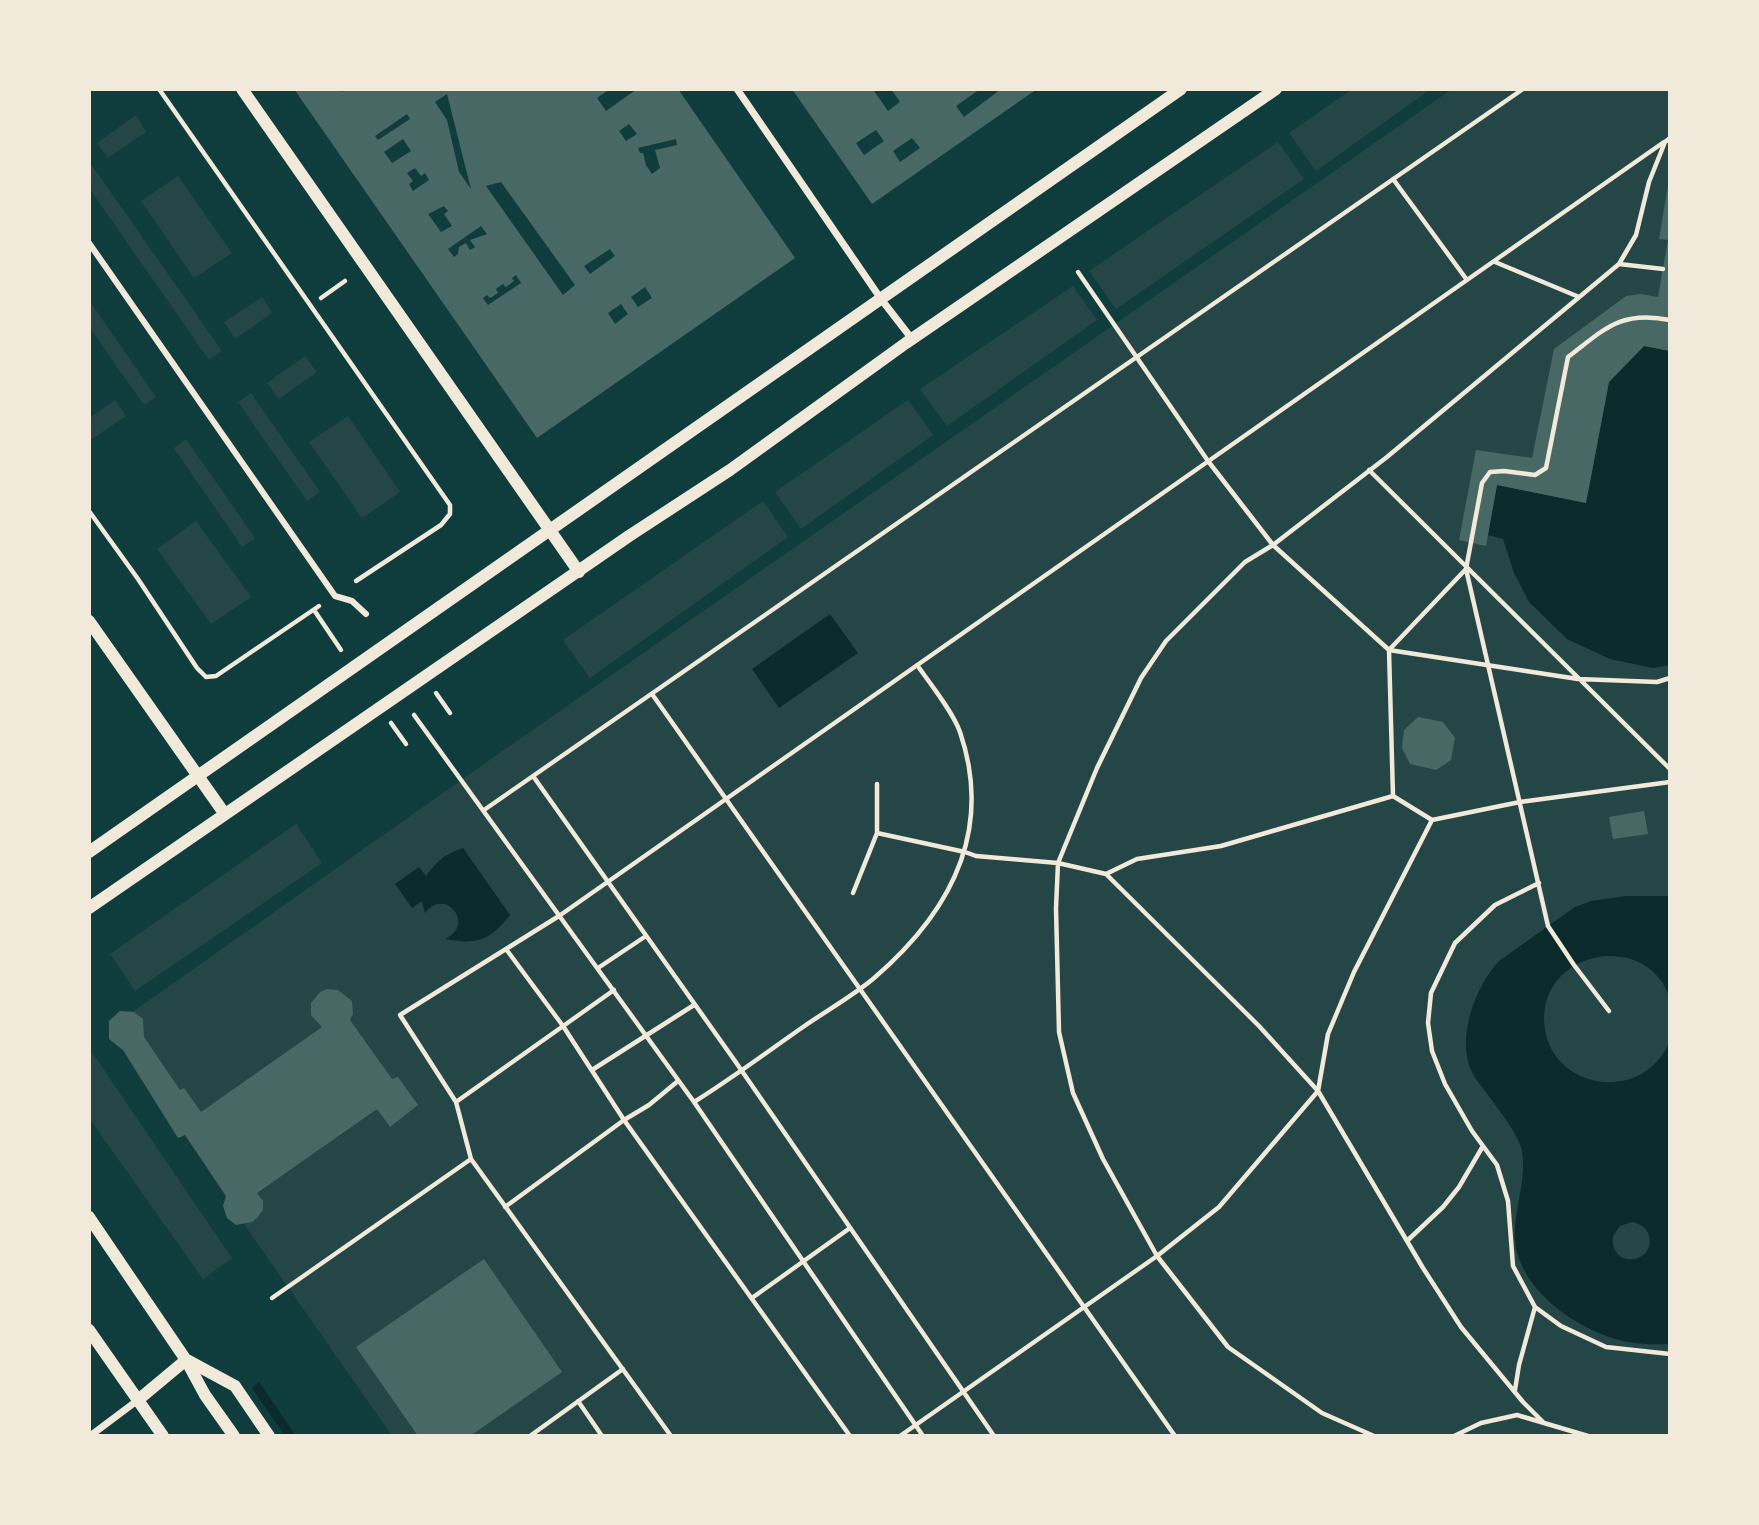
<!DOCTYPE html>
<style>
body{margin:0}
#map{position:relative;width:1759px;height:1525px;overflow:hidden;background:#0f3d3e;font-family:"Fira Sans",sans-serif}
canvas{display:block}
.frame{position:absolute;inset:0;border:91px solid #f1e9da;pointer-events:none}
</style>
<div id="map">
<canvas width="1759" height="1525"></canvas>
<div class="frame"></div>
</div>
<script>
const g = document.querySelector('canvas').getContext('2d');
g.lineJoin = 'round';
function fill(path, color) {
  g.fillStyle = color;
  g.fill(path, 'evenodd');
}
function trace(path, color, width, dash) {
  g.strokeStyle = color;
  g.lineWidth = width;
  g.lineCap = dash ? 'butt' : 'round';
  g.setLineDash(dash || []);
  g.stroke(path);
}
const green = new Path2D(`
 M1352,89H1431L1316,171L1289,133Z
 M1452,89H1670V1436H392L244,1224L185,1135L178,1138L123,1050L109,1039V1021L120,1011H134L484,764Z
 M136,115L146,132L108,158L97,143Z
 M1278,142L1304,179L1116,309L1089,271Z
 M89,161L222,351L209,360L89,188Z
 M178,176L232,253L194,278L141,201Z
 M1073,286L1097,320L947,426L920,389Z
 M262,297L272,313L235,339L224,322Z
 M89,300L156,397L144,405L89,327Z
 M305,356L317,372L279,399L267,383Z
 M251,393L320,492L307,501L238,402Z
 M115,400L126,416L89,441V418Z
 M908,400L933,435L801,529L775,492Z
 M348,416L400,492L362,518L309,442Z
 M186,439L255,538L242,547L174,448Z
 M763,501L788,537L590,678L563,640Z
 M196,521L251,597L211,624L157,549Z
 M296,824L322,863L135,991L110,954Z
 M89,1048L232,1258L203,1279L89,1118Z`);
const water = new Path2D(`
 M1644,346L1670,351V665L1653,668L1610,659L1567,639L1529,602L1514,573L1503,539L1488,535L1497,485L1586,503L1609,382Z
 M830,614L858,653L779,708L752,669Z
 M463,848L510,915C490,941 476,945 445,939C476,926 446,886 425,913L422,901L412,908L395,884L419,867L426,876C437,861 445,854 463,848Z
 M1626,896H1670V999C1649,931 1544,948 1544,1019C1545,1090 1644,1107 1670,1040V1344C1650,1345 1630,1344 1612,1338C1570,1324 1520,1288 1515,1241C1513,1211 1527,1181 1522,1151C1518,1131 1488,1096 1476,1079C1453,1045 1474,988 1499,961L1575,907L1591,901ZM1632,1222C1640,1224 1647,1227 1649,1236C1656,1264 1609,1270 1613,1236L1620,1226Z
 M259,1382L296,1436H285L252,1388Z`);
const building = new Path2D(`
 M294,89H341L342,92L346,89H610L597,98L606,111L637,89H678L795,258L537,438ZM447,94L471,189L459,172L447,120L435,102ZM407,114L410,119L378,140L375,136ZM629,124L637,134L626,141L619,131ZM403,139L411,151L392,163L384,152ZM676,139L677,145L655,150L660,168L652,174L646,165L643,153H640L638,148ZM415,168L421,176L425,173L429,180L413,191L409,184L413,181L407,173ZM501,182L575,285L563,295L486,186ZM444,206L448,211L444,214L452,226L441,232L428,214ZM481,226L487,234L470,240L475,247L470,250L466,243L459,247L458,254L454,257L448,249ZM610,249L615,256L590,274L584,266ZM516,275L521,283L488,305L483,298L487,295L490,298L498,293L496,289L503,284L506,287L514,281L512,278ZM645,287L652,298L638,307L631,297ZM621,304L628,314L615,324L608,313Z
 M792,89H877L874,91L888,111L900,102L891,89H980L956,106L964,117L1001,89H1037L872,204ZM876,130L884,141L864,155L856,143ZM912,138L920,148L900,162L893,151Z
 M1668,185L1670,351L1644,346L1609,382L1586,503L1497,485L1486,546L1459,540L1476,450L1532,458L1554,349L1626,296L1641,294L1658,297L1668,240L1659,239Z
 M1418,717L1443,722L1455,738L1451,760L1436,770L1410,764L1402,748L1404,730Z
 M1644,811L1648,834L1613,839L1609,817Z
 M327,989L338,990L352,1001L353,1014L350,1020L392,1079L398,1077L418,1105L390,1127L377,1109L257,1193L263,1201V1210L258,1217L252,1222L236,1225L227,1218L223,1206L226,1196L185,1135L178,1138L123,1050L109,1039V1021L120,1011L134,1012L143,1019L144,1037L180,1090L184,1088L201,1112L322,1027L311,1015V1003L320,992Z
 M484,1259L562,1372L470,1436H418L356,1347Z`);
const path = new Path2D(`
 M159,89L450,505V514L441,525L356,581
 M1393,179L1467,280
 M1495,262L1579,297
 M1619,264L1663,269
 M1078,272L1208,461L1273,545L1389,650L1578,679L1657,682L1670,678
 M321,298L345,281
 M1369,470L1670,769
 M89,511L138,579L197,668L206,677L216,676L319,606
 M1466,569L1548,926L1574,965L1609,1011
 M314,610L341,650
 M436,693L450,713
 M652,694L1175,1436
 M414,715L694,1102L923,1436
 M391,723L406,744
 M533,776L735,1061L994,1436
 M877,784V833L965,852L976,856L1058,863L1106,874L1259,1026L1318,1091L1423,1268L1461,1327L1523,1402L1544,1423
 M1393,796L1389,650L1466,569L1482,483L1490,472L1504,471L1535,475L1546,468L1568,357C1605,329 1620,310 1670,320
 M1393,796L1432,820L1520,802L1670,782
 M484,810L1523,89
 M1106,874L1137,859L1221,846L1393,796
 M1539,883L1495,905L1455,943L1431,993L1428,1023L1432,1051L1445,1084L1472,1131L1497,1165L1508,1201L1513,1266L1535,1307L1561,1326L1606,1347L1670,1354
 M853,893L877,833
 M506,949L563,1026L624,1120L850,1436
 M598,968L646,936
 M614,990L456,1102L471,1159L671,1436
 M592,1070L694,1005
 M456,1102L400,1015L559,916L1664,142
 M694,1102C731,1079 767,1052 803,1027C826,1011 851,997 873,979C949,914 994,832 960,732C953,712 929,682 917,665
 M505,1207L624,1120L649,1105L678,1081
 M1408,1240L1443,1207L1459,1187L1483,1146
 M272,1298L471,1159
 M752,1298L850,1228
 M1515,1390L1519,1365L1535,1307
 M578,1401L602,1436
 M530,1436L623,1369
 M900,1436L1157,1256L1219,1207L1318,1091L1328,1034L1354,972L1432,820
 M1374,1436L1322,1413L1228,1347L1157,1256L1103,1159L1073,1093L1059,1032L1056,908L1058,863L1097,768L1141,678L1166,641L1245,562L1273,545L1387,457L1619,264L1636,235L1649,182L1665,142L1670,138
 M1454,1436L1481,1423L1517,1415L1588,1436`);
const pedestrian = new Path2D(`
 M89,243L335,596L352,601L366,614`);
const minor = new Path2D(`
 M737,89L881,299L912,339
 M90,1436L138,1400`);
const tertiary = new Path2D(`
 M242,89L579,572
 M89,621L224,813
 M89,852L1181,89
 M89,908L629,536L730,470L906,343L1276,89
 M89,1217L186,1360L205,1395L234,1436
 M89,1330L163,1436
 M187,1360L235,1386L269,1436
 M138,1400L186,1360`);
fill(green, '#244646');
fill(water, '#0a2a2b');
fill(building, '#486865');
trace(path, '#f1e9da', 4.5);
trace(pedestrian, '#f1e9da', 6);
trace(minor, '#f1e9da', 7);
trace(tertiary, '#f1e9da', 12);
</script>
